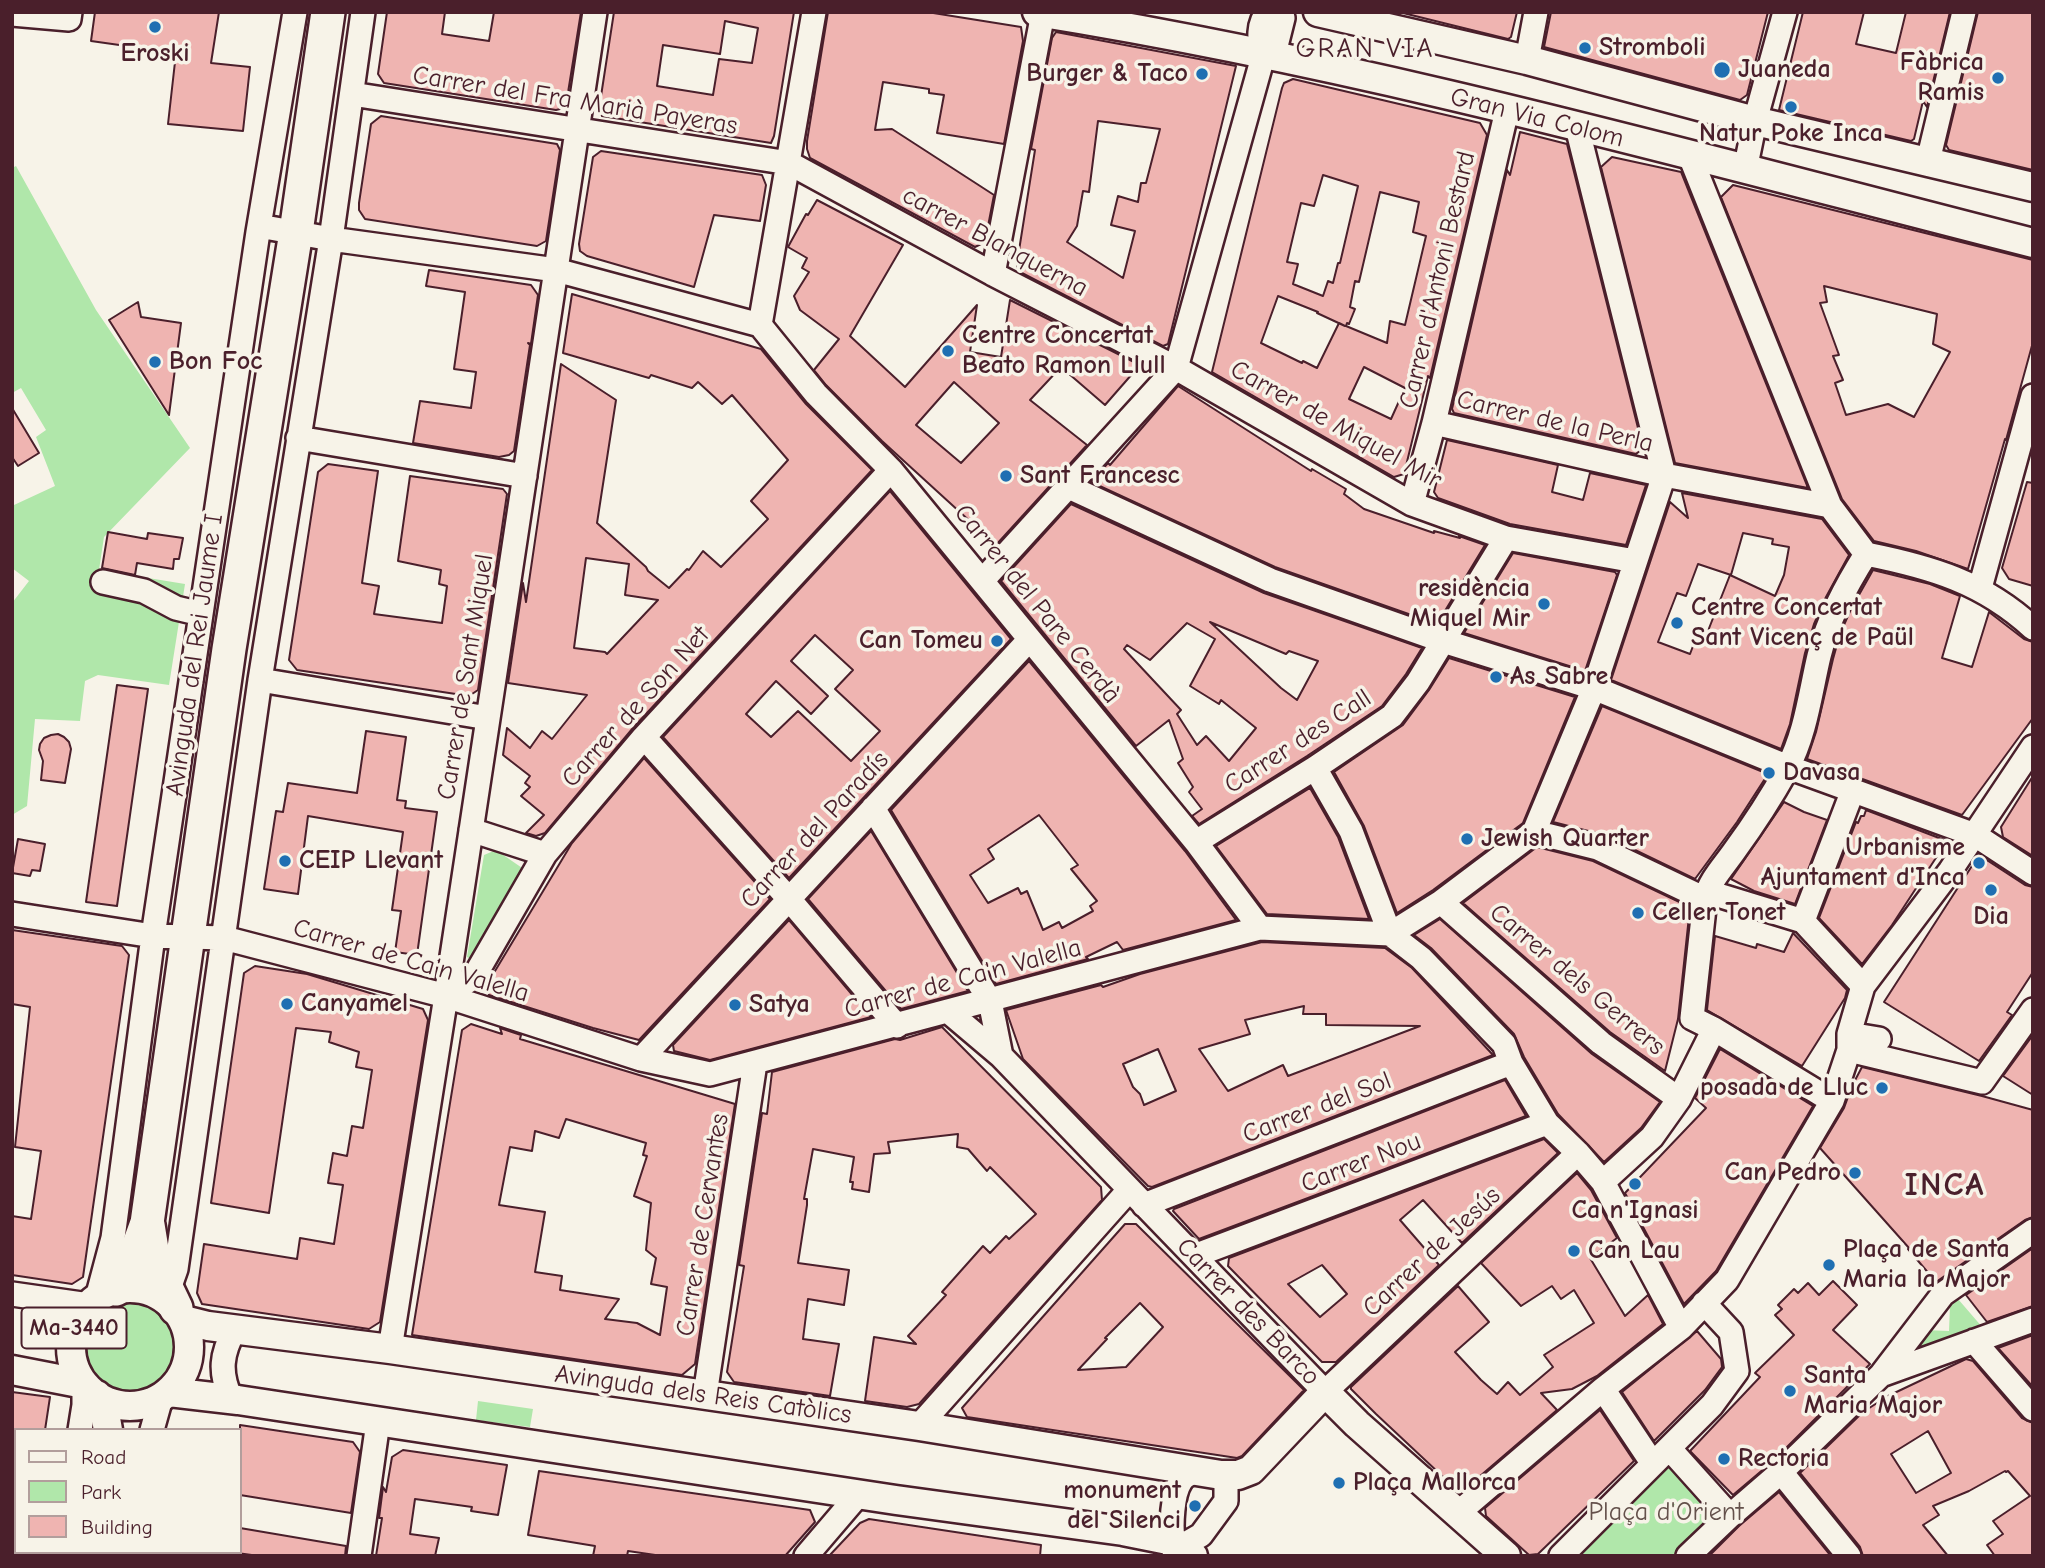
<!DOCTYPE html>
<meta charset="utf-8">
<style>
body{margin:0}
#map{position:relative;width:2045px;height:1568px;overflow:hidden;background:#f7f3e8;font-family:"Comic Neue",sans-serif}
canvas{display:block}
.frame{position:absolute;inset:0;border:14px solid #4a1f2b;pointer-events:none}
.legend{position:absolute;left:14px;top:1428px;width:228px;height:126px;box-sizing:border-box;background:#f7f3e8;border:2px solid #b29e9c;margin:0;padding:9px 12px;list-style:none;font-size:21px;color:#4a1f2b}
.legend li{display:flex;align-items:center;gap:14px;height:35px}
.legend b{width:35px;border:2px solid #b29e9c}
</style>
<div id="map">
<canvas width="2045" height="1568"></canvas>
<div class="frame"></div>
<ul class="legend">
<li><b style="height:9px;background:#f7f3e8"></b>Road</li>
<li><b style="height:19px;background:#b0e7aa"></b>Park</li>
<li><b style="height:19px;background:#efb4b1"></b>Building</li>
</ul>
</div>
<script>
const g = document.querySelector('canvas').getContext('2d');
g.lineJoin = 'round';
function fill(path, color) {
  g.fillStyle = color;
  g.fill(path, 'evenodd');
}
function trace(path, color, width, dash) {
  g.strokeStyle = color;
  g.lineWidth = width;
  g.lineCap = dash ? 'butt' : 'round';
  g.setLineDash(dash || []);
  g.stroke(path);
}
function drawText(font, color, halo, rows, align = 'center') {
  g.font = font + ' "Comic Neue",sans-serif';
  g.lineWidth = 7;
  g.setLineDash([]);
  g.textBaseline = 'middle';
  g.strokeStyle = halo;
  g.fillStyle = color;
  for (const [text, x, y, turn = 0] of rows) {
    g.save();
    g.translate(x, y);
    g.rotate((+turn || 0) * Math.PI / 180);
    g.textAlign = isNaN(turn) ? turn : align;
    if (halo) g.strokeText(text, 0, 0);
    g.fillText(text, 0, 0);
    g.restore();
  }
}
const green = new Path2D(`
 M16,166L96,310L190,448L104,537L99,570L185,584L169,685L98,675L85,681L80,721L35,719L27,806L12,815V603L29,581L12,568V502L14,505L55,486L36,437L46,430L21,388L12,393V168Z
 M496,850L528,872L475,962L467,957L484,855Z
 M1958,1299L1983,1328L1906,1353L1924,1330L1949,1331L1950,1305Z
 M85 1347a46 46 0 1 1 92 0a46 46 0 1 1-92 0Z
 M478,1401L533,1409L530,1427L476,1420Z
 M1669,1448L1730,1516L1688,1556H1572Z`);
const building = new Path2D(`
 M95,12H219L211,63L250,67L243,131L168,124L176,53L91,41Z
 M387,12H445L442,34L489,41L494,12H581L566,105L560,109L556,110L384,83L378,74Z
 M614,12H794L774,136L771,143L602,116L599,109ZM725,21L758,28L752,63L719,59L713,95L657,86L663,45L720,54Z
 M828,12H927L1021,27L1023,41L1004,144L937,133L944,95L929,93V89L883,82L875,130L892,129L994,195L985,242L975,247L810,158L807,149V141Z
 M1399,12H1517L1511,37L1508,39Z
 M1551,12H1768L1747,95L1740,100L1544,47Z
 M1803,12H1864L1856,44L1896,53L1906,12H1950L1927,107L1923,101L1914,139L1911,141L1779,110Z
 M1978,12H2033V170L1949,150L1946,145Z
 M1056,32L1236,66L1168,344L1163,346L1020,272L1018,269L1017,263L1035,150L1031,149L1052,38ZM1098,121L1160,129L1146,183H1141L1138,202L1118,196L1111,225L1135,231L1123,278L1067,242L1077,226L1083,191L1089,192Z
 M1293,79L1480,123L1487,135L1430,378L1428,376L1404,474L1394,477L1212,372L1282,88L1284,83ZM1323,175L1358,186L1340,263H1338L1333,283L1328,281L1323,296L1293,284L1298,264L1287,262L1301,203L1314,206ZM1380,192L1419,202L1413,232L1426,236L1405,325L1390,321L1387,343L1346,326L1347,323L1349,324L1355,309L1350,307L1355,281L1359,282ZM1278,296L1318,312L1317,313L1345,326L1339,323L1317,368L1303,361L1302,363L1261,343ZM1364,367L1405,388L1391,419L1349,399Z
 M381,116L557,144L560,150L546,241L537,246L365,219L359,210V203L371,124Z
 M1520,132L1567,144L1643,448L1636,454L1454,413L1452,409L1507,170L1510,175Z
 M601,151L762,175L766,185L760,221L714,215L694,287L587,256L580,251L579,244L593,157Z
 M1612,157L1681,172L1808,488L1675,463L1601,167Z
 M1733,185L2033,260V342L2006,440L2005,439L1968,569L1916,551L1874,541L1842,499L1721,197ZM1824,286L1937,314L1933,344L1950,352L1914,417L1888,404L1846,415L1835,383L1843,380L1833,356L1839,355L1820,303L1827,302Z
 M817,200L903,245L850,336L905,387L977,305L970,352L1001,357L1010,300L1140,365L1105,405L1061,367L1030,400L1087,445L996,545L882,441L826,385L814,370L839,339L800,310L794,296L809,272L802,268L807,258L788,247L806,214L808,215ZM954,382L999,423L961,463L916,425Z
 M429,270L531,285L538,295L531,344L528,343L530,345L514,451L509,455L499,457L413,443L420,401L471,408L476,372L454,369L465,292L426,286Z
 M572,294L761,349L806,404L872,470L633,728L545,833L536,836L526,833L544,815L521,796L530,787L525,783L530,776L503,755L507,728L530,748L542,731L552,739L587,695L508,683L523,583L526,602L561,364L616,400L597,523L646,567L648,571L669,588L687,569L689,570L703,551L721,567L768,519L751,501L788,460L732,395L722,404L698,382L692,388L651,375L649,378L563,353ZM586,558L629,564L625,595L658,600L607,654L605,652L574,648Z
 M138,302L141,317L181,323L169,415L109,320Z
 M1178,386L1311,471L1312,469L1346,489L1344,494L1364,509L1434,533V531L1460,538L1459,536L1485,545L1437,624L1275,567L1091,482L1108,463L1110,465Z
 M12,408L39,453L18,466L12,457Z
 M1447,440L1558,465L1552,492L1583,500L1590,473L1646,485L1626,545L1510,524L1438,498L1434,492Z
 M328,464L378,471L362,583L379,586L374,614L442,623L447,586L439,584L441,570L398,561L410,476L503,489L507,494L478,690L469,696L297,670L289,660L318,472Z
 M2027,482L2033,483V586L2009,579L2002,568Z
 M890,491L1011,639L789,878L663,737ZM815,635L853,670L835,689L880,731L851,761L798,711L771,737L746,714L776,681L811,714L828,696L791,661Z
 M1682,493L1822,519L1849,555L1826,597L1814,624L1805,653L1790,724L1781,749L1611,680L1670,502L1688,518ZM1743,533L1773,539L1772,544L1789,547L1784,575L1775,596L1730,575L1706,636L1698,633L1690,654L1658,642L1677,593L1686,596L1698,564L1731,575Z
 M1071,504L1264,593L1422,648L1406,674L1382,706L1307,756L1199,824L1192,816L1202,809L1189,792L1193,787L1178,763L1183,759L1169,720L1136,746L1001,581ZM1210,622L1286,654L1289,651L1318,661L1297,700L1281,688ZM1187,623L1215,639L1190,686L1219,704L1221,700L1256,728L1229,761L1206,736L1197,745L1177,714L1181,710L1124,649L1127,645L1150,660Z
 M108,532L147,539L148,533L183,538L179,559H174L173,569L137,563L135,575L102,568Z
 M1513,553L1615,572L1617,575L1585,671L1464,633Z
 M1873,570L1930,584L1960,596L1942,658L1972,667L1989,612L2024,639L2033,642V718L1962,815L1807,759L1816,732L1833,659L1840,634L1851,609Z
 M1449,658L1575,697L1523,823L1433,890L1397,913L1364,826L1334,772L1403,725L1429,690Z
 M1029,661L1185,851L1236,920L1123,950L1117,942L1086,957L1088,959L996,984L891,810ZM1039,815L1078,865L1071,869L1097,901L1090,906L1093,911L1062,928L1059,922L1043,930L1027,891L1021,894L1018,888L988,903L970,875L994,859L988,849Z
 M117,685L148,689L117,906L86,902Z
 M1602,706L1768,774L1737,822L1695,879L1604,835L1553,822Z
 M366,731L406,737L397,800L406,801L405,808L437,812L417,955L395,952L401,911L392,910L403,832L308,816L298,894L264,889L276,811L283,812L288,783L357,793Z
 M58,734L64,737L69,742L71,749L65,783L41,780L43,761L39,750L40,744L44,738L51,735Z
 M644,758L770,899L639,1040L593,1028L489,995L486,986L572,843Z
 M2033,776V856L2003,837L2001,827Z
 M1310,788L1338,837L1369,919L1267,914L1216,846Z
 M1784,802L1804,812L1827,820L1795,904L1754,891L1731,879Z
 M1866,810L1947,841L1892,925L1862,964L1819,918L1856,822L1858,823L1861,816H1864Z
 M871,831L968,991L901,1009L808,899Z
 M18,839L45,844L40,871L32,870L30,876L12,873Z
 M1537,847L1593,861L1690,907L1678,1019L1665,1071L1610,1032L1463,903Z
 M1979,855L2025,885L2033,887V972L2007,1012L2012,1015L1979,1061L1884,1002Z
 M1440,919L1592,1054L1660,1102L1641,1128L1604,1162L1558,1114L1524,1057L1514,1034L1431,948L1414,935Z
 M789,920L871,1017L710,1060L674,1051L673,1045Z
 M12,930L122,946L129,955L83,1277L72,1284L12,1275V1216L31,1219L41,1151L15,1147L30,1007L12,1004Z
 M1793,933L1847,990L1845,998L1802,1066L1707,1010L1715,936L1756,948L1757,944L1784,952Z
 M1262,942L1385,948L1412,968L1493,1055L1152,1187L1148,1186L1023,1059L1006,1010L1101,985L1103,987L1140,974ZM1304,1006L1303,1014H1326V1025L1420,1026L1288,1076L1283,1065L1228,1091L1199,1049L1250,1034L1245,1020ZM1158,1049L1176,1091L1144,1105L1140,1094L1133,1087L1123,1064Z
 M255,966L307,974L423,1009L428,1020L380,1322L369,1329L202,1304L197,1293L204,1244L297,1259L300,1238L334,1244L343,1185L328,1183L333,1153L347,1156L352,1126L363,1128L372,1070L356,1067L359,1052L329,1042L331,1032L296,1028L269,1213L211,1203L244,973Z
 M471,1024L502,1034L500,1028L521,1035L520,1039L735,1104L695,1364L682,1375L412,1335L462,1030ZM566,1119L646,1143L643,1155L647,1156L634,1196L651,1203L646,1250L656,1258L651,1284L667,1287L660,1335L637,1323L605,1319L619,1299L560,1290L562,1276L535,1272L545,1212L499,1205L510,1147L532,1151L535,1131L559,1138Z
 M942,1027L1101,1187L1102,1200L919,1404L907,1407L865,1401L874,1337L916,1344L908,1336L946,1295L942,1292L983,1246L990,1253L1006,1236L1009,1239L1036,1214L990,1167L987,1171L968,1149L957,1147L958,1134L888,1142L890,1153L874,1154L869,1192L852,1189L853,1182H850L854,1157L813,1149L804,1199H807V1205L798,1263L849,1270L844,1305L808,1299L803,1339L839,1344L830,1396L734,1382L727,1372L744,1266L739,1265L762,1113L767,1114L772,1072L895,1039L900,1040Z
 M2033,1035V1095L2003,1076Z
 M1720,1049L1813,1106L1716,1271L1684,1304L1625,1193L1706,1108L1695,1098Z
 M1862,1067L1982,1096L2033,1110V1217L2025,1220L1936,1282L1908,1249L1909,1248L1820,1148L1844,1108L1852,1086Z
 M1505,1080L1526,1116L1199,1239L1173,1211L1174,1209Z
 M1544,1139L1558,1153L1462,1243L1423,1200L1400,1220L1439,1265L1336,1362H1322L1228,1266L1229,1258ZM1322,1265L1347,1294L1320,1317L1288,1284Z
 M1577,1173L1591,1190L1617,1238L1590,1258L1625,1316L1648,1295L1663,1324L1597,1376L1572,1389L1541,1393L1557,1410L1465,1489H1456L1376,1414L1351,1389V1387L1458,1286L1489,1322L1455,1352L1481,1380L1497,1394L1508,1382L1520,1395L1553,1367L1544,1355L1594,1323L1574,1290L1561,1299L1552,1286L1521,1306L1481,1263Z
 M1125,1224H1136L1304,1390L1242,1456L1237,1458L967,1417L962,1408ZM1140,1303L1163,1327L1126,1367L1078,1370L1107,1339L1105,1338Z
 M2033,1248V1306L1987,1322L1966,1295Z
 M1833,1281L1857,1305L1833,1330L1870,1364L1772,1462L1733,1495L1690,1451L1760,1377L1755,1373L1794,1335L1775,1315L1782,1309L1778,1305L1794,1289L1798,1293L1808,1283L1819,1295Z
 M1697,1331L1721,1359L1722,1367L1705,1390L1654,1441L1622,1392Z
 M2033,1335V1387L1998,1348Z
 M1966,1359L1973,1361L2022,1418L2033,1423V1556H1995L1987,1545L2003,1534L1993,1521L2030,1496L2008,1471L2006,1472L2005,1471L1969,1491L1933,1506L1939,1515L1923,1525L1948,1556H1863L1860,1547L1800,1473L1863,1412L1888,1396ZM1928,1431L1951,1473L1916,1493L1891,1454Z
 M12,1392L50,1397L45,1430H12Z
 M1600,1410L1634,1461L1538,1554L1529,1555L1486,1516L1485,1508Z
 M240,1425L353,1442L360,1452L351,1513L240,1495Z
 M403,1450L507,1465L498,1515L471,1511L472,1507L415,1499L410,1534L439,1538L435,1556H376L382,1518H379L383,1487L386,1492L392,1457Z
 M539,1471L810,1510L815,1522L785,1556H662L628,1551L627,1556H593L595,1546L528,1535Z
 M1779,1492L1831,1556H1709L1739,1526Z
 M869,1519L1041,1545L1040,1556H829L860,1523Z
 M240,1528L346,1546L345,1556H259L237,1553L240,1552Z`);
const minor = new Path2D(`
 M12,14L69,19L70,12
 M1264,53L1276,46L1283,18L1281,12
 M1527,60L1536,12
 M352,94L789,163L993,274L1176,368L1412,504L1506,538L1635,561
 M1577,127L1664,475
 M1690,156L1830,506L1866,554
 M1928,161L1964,12
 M1745,170L1755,121L1785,12
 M259,226L331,239L556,270L760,325
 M993,274L1043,13
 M760,325L816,394L891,470L1196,842L1260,928
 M760,325L814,12
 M1434,423L1664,475L1830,506
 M298,438L525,476
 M1069,487L1270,580L1443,641L1594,688L1788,767L1975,835L2033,873
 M1412,504L1434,423L1507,110
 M1866,554C1931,567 1983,582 2033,628
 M982,581L1176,368L1264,53C1258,41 1258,23 1268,12
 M103,582L144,591L176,608L201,614
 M1980,588L2033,396
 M260,680L488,718
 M644,737L789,899L897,1026
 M1315,768L1351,831L1390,934
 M1853,790L1803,921L1863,986
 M873,808L990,1001L1001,1056
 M471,830L545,854
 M1534,832L1598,848L1705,899
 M1196,842L1315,768L1392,716L1418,682L1506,538
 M1705,899L1718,895L1803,921
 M1441,902L1601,1043L1679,1099
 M12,914L153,936L224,938L446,996L641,1059L710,1074L1260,928L1390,934L1441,902L1534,832L1594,688L1664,475
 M1390,934L1421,958L1504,1044L1511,1063L1547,1123L1578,1153L1603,1182L1681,1328
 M446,996L474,977L545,854L644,737L891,470
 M949,1012L1001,1056L1325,1392L1578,1153
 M1849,1034L1879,1039
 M1849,1050L1982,1082L2033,1010
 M641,1059L1029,640
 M1832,1101L1714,1029L1692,1018L1705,899C1710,880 1724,866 1735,850C1754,824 1772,796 1787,769C1806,733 1810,694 1819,656C1828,619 1846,586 1866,554
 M1603,1182L1652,1137L1679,1099L1714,1029
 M1144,1205L1511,1063
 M1194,1256L1547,1123
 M168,1292L176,1269L260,680L331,239L363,12
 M12,1294L89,1305
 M97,1298L113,1238L153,936L258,232L295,12
 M1974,1341L2033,1409
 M390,1349L446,996L595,12
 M1881,1375L2033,1320
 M1603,1389L1653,1464
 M705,1395L755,1063
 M231,1399C219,1372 221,1354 235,1329
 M919,1426L1129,1190
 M80,1430L84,1405V1384
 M152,1430L161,1398
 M1669,1448L1730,1516
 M1781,1472L1849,1556
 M1458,1513L1603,1389L1681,1328L1727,1280L1832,1101L1849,1050V1034L1863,986L1950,871L2033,747
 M1173,1541C1171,1526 1172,1494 1181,1481C1184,1476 1190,1474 1195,1471
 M60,1556L61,1552
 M133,1556V1552
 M359,1556L378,1422
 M806,1556L859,1494
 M1174,1556L1182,1546L1201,1535L1226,1501V1483L1221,1475
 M1561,1556L1712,1405L1737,1371L1731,1332L1704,1303
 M1688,1556L1730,1516L1781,1472L1881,1375L1943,1294L2033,1231`);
const major = new Path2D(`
 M1037,12C1374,66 1703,159 2033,243
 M1318,12L1527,60L1755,121L2033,187
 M71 1347a59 59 0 1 1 118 0a59 59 0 1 1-118 0Z
 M184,1320L208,1326L390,1349L919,1426L1221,1475H1238L1251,1470L1325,1392L1357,1424L1506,1556
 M12,1370L84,1384
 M169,1392L238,1400L896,1500L1123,1531L1173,1541L1193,1556
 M97,1395L105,1413L108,1430
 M100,1556L101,1552`);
const highway = new Path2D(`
 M148,1225L154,1262L176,1308
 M116,1289L131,1267L147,1223L229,649L296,232L328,12`);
const markers = [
 [155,27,7,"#1f6fb2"],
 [1585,48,7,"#1f6fb2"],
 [1722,70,9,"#1f6fb2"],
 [1202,74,7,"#1f6fb2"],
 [1998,78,7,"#1f6fb2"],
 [1791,107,7,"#1f6fb2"],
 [948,351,7,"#1f6fb2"],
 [155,362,7,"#1f6fb2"],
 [1006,476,7,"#1f6fb2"],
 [1544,604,7,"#1f6fb2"],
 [1677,623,7,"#1f6fb2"],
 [997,641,7,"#1f6fb2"],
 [1496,677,7,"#1f6fb2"],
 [1769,773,7,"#1f6fb2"],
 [1467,839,7,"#1f6fb2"],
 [285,861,7,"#1f6fb2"],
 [1979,863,7,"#1f6fb2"],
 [1991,890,7,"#1f6fb2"],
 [1638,913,7,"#1f6fb2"],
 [287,1004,7,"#1f6fb2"],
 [735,1005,7,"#1f6fb2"],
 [1882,1088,7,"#1f6fb2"],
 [1855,1173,7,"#1f6fb2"],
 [1635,1184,7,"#1f6fb2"],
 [1574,1251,7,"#1f6fb2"],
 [1829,1265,7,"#1f6fb2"],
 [1790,1391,7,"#1f6fb2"],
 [1724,1459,7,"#1f6fb2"],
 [1339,1483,7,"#1f6fb2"],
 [1195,1506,7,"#1f6fb2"]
];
const shields = [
 [74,1328,105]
];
const shieldNames = [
 ["Ma-3440",74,1328]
];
const poiNames = [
 ["Stromboli",1599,48],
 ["Eroski",155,54,"center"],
 ["Fàbrica",1984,63,"right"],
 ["Ramis",1984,93,"right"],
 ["Juaneda",1738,70],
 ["Burger & Taco",1188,74,"right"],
 ["Natur Poke Inca",1791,134,"center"],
 ["Centre Concertat",962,336],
 ["Beato Ramon Llull",962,366],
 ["Bon Foc",169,362],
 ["Sant Francesc",1020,476],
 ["residència",1530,589,"right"],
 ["Miquel Mir",1530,619,"right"],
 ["Centre Concertat",1691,608],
 ["Sant Vicenç de Paül",1691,638],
 ["Can Tomeu",983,641,"right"],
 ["As Sabre",1510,677],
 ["Davasa",1783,773],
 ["Jewish Quarter",1481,839],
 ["Urbanisme",1965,848,"right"],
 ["Ajuntament d'Inca",1965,878,"right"],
 ["CEIP Llevant",299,861],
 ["Celler Tonet",1652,913],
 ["Dia",1991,917,"center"],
 ["Canyamel",301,1004],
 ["Satya",749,1005],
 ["posada de Lluc",1868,1088,"right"],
 ["Can Pedro",1841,1173,"right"],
 ["Ca n'Ignasi",1635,1211,"center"],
 ["Plaça de Santa",1843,1250],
 ["Maria la Major",1843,1280],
 ["Can Lau",1588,1251],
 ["Santa",1804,1376],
 ["Maria Major",1804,1406],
 ["Rectoria",1738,1459],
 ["Plaça Mallorca",1353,1483],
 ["monument",1181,1491,"right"],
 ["del Silenci",1181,1521,"right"]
];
const streetNames = [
 ["Carrer del Fra Marià Payeras",575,101,9],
 ["Gran Via Colom",1537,118,14],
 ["carrer Blanquerna",995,242,28],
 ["Carrer d'Antoni Bestard",1438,280,-77],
 ["Carrer de la Perla",1555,422,13],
 ["Carrer de Miquel Mir",1336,425,29],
 ["Carrer del Pare Cerdà",1037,604,51],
 ["Avinguda del Rei Jaume I",195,655,-82],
 ["Carrer de Sant Miquel",466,677,-81],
 ["Carrer de Son Net",636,707,-48],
 ["Carrer des Call",1298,742,-33],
 ["Carrer del Paradís",815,830,-47],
 ["Carrer de Ca'n Valella",411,961,16],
 ["Carrer de Ca'n Valella",963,979,-15],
 ["Carrer dels Gerrers",1577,980,40],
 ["Carrer del Sol",1317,1108,-21],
 ["Carrer Nou",1361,1163,-21],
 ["Carrer de Cervantes",703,1225,-81],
 ["Carrer de Jesús",1432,1252,-43],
 ["Carrer des Barco",1248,1312,46],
 ["Avinguda dels Reis Catòlics",703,1395,8]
];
const parkNames = [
 ["Plaça d'Orient",1666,1513]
];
const neighbourhoodNames = [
 ["GRAN VIA",1365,49]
];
const districtNames = [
 ["INCA",1945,1186]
];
fill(green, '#b0e7aa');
fill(building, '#efb4b1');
trace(building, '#4a1f2b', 2);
trace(minor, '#4a1f2b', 28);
trace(major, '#4a1f2b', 33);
trace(highway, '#4a1f2b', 38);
trace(minor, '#f7f3e8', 23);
trace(major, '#f7f3e8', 28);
trace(highway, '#f7f3e8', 33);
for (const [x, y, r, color] of markers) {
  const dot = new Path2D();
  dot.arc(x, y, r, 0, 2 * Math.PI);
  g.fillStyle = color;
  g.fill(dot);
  trace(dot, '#f7f3e8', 2.5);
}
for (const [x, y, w] of shields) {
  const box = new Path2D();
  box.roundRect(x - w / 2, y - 20.5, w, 41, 5);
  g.fillStyle = '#f7f3e8';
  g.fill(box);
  trace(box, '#4a1f2b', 2);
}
drawText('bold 24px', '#4a1f2b', null, shieldNames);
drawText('bold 26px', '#4a1f2b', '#f7f3e8', poiNames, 'left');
drawText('26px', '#4a1f2b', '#f7f3e8', streetNames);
drawText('26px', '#64514b', '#f7f3e8', parkNames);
g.letterSpacing = '2px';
drawText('28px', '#4a1f2b', '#f7f3e8', neighbourhoodNames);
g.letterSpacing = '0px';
g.letterSpacing = '2px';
drawText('bold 33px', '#4a1f2b', '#f7f3e8', districtNames);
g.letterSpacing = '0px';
</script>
